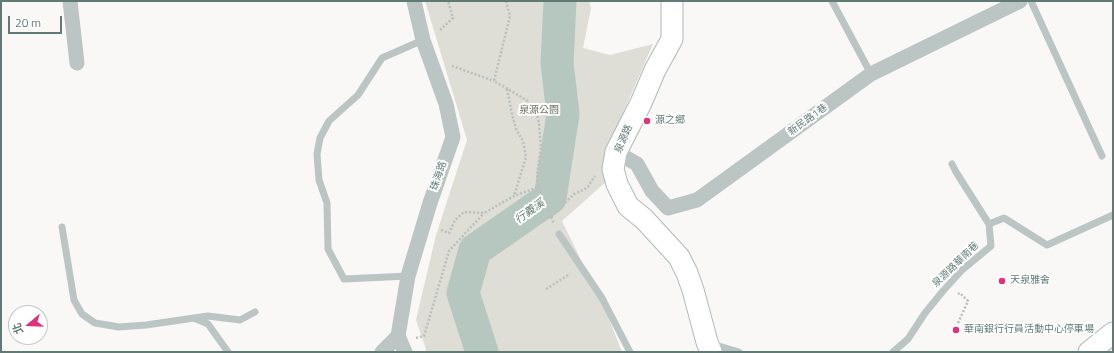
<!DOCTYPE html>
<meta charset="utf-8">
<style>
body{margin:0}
#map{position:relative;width:1114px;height:353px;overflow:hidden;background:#f9f8f7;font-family:"Titillium Web","Noto Sans TC",sans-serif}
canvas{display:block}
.frame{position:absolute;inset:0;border:2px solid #607b76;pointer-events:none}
.north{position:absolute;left:8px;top:305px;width:40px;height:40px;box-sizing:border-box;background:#fff;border:1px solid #bfcac8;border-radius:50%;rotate:251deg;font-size:11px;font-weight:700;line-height:16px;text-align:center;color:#607b76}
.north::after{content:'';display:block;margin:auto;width:14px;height:18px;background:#df327b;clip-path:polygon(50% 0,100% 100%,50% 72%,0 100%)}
.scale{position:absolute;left:8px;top:16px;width:54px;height:18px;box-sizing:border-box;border:2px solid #607b76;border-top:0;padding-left:5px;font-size:12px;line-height:14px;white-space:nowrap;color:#607b76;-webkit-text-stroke:3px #fff;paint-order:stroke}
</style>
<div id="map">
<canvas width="1114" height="353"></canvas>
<div class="frame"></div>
<div class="north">北</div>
<div class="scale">20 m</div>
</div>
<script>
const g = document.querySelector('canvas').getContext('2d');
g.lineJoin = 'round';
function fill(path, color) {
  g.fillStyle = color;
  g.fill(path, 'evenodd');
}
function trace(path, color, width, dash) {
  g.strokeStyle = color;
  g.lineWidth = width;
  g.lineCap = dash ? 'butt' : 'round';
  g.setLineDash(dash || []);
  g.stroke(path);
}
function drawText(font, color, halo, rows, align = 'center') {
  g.font = font + ' "Titillium Web","Noto Sans TC",sans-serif';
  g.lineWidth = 4;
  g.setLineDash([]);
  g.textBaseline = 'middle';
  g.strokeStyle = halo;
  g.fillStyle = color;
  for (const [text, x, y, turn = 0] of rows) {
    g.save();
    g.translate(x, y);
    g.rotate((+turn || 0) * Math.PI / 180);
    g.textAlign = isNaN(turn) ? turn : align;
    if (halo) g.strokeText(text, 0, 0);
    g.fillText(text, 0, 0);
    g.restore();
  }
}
const green = new Path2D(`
 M425,1H589L591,8L583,48L610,55L653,44L604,157L607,181L562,221L607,314L622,352H427L416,320L436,235L467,140Z`);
const river = new Path2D(`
 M482,352L463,293L475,250L550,198L563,114L557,63L560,1`);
const path = new Path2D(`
 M506,1L510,16L494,81L528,101L536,111L539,123L541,147L537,174L539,187L554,224
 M440,30L453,18L448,1
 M452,66L494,81
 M507,89L512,114L516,129L523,141L526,157L514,196
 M551,217L574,194L587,188L595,176
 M441,230L449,233L455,220L464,212L484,213L514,196L539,187
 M546,289L570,274
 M958,323L968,301L960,293L958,294
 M416,338L424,336L449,251L484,213`);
const lane = new Path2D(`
 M832,1L871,74
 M1031,1L1102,156
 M989,224L1004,218L1047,245L1113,215
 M62,227L74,300L82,314L95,323L119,327L146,325L194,318L208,324L228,352
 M559,234L602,298L630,352
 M408,276L344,279L328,249L327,203L319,180L317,154L320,138L329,121L358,95L382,58L423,40
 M194,318L208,316L240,320L255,312
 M712,344L739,352
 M893,352L908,339L925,313L943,291L962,270L991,246L989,224L956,172L952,164`);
const street = new Path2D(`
 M70,1L77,63
 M616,152L637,164L652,191L668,208L697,200L871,74L1020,1
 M382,352L398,336
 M405,352L398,336L408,276L430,203L453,137L446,104L423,40L414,1`);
const secondary = new Path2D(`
 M672,1V39L655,70L641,103L616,152L613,169L617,184L628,206L644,219L679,257L687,273L693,290L707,342L711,352
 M1089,352L1113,333`);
const markers = [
 [647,121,4,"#df327b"],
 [1002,281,4,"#df327b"],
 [956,330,4,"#df327b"]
];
const parkNames = [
 ["泉源公園",539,111]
];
const streetNames = [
 ["新民路1巷",808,120,-36],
 ["泉源路",624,139,-66],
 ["珠海路",439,176,-71],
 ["泉源路華南巷",956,265,-44]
];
const poiNames = [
 ["源之鄉",655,121],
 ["天泉雅舍",1010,281],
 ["華南銀行行員活動中心停車場",964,330]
];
const waterNames = [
 ["行義溪",530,212,-35]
];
fill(green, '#deded6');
trace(river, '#b6c7c0', 33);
trace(secondary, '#aebab8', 23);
trace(path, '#b9bfbe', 2.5, [2, 2]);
trace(lane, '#bbc5c3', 7);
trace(street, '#bbc5c3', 15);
trace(secondary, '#fff', 21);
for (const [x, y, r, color] of markers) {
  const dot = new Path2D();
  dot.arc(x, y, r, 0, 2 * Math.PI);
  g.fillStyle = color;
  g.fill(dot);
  trace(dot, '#fff', 1.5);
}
drawText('10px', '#70745f', '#fff', parkNames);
drawText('10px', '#607b76', '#fff', streetNames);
drawText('10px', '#607b76', '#fff', poiNames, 'left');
drawText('italic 11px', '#607b70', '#fff', waterNames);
</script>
